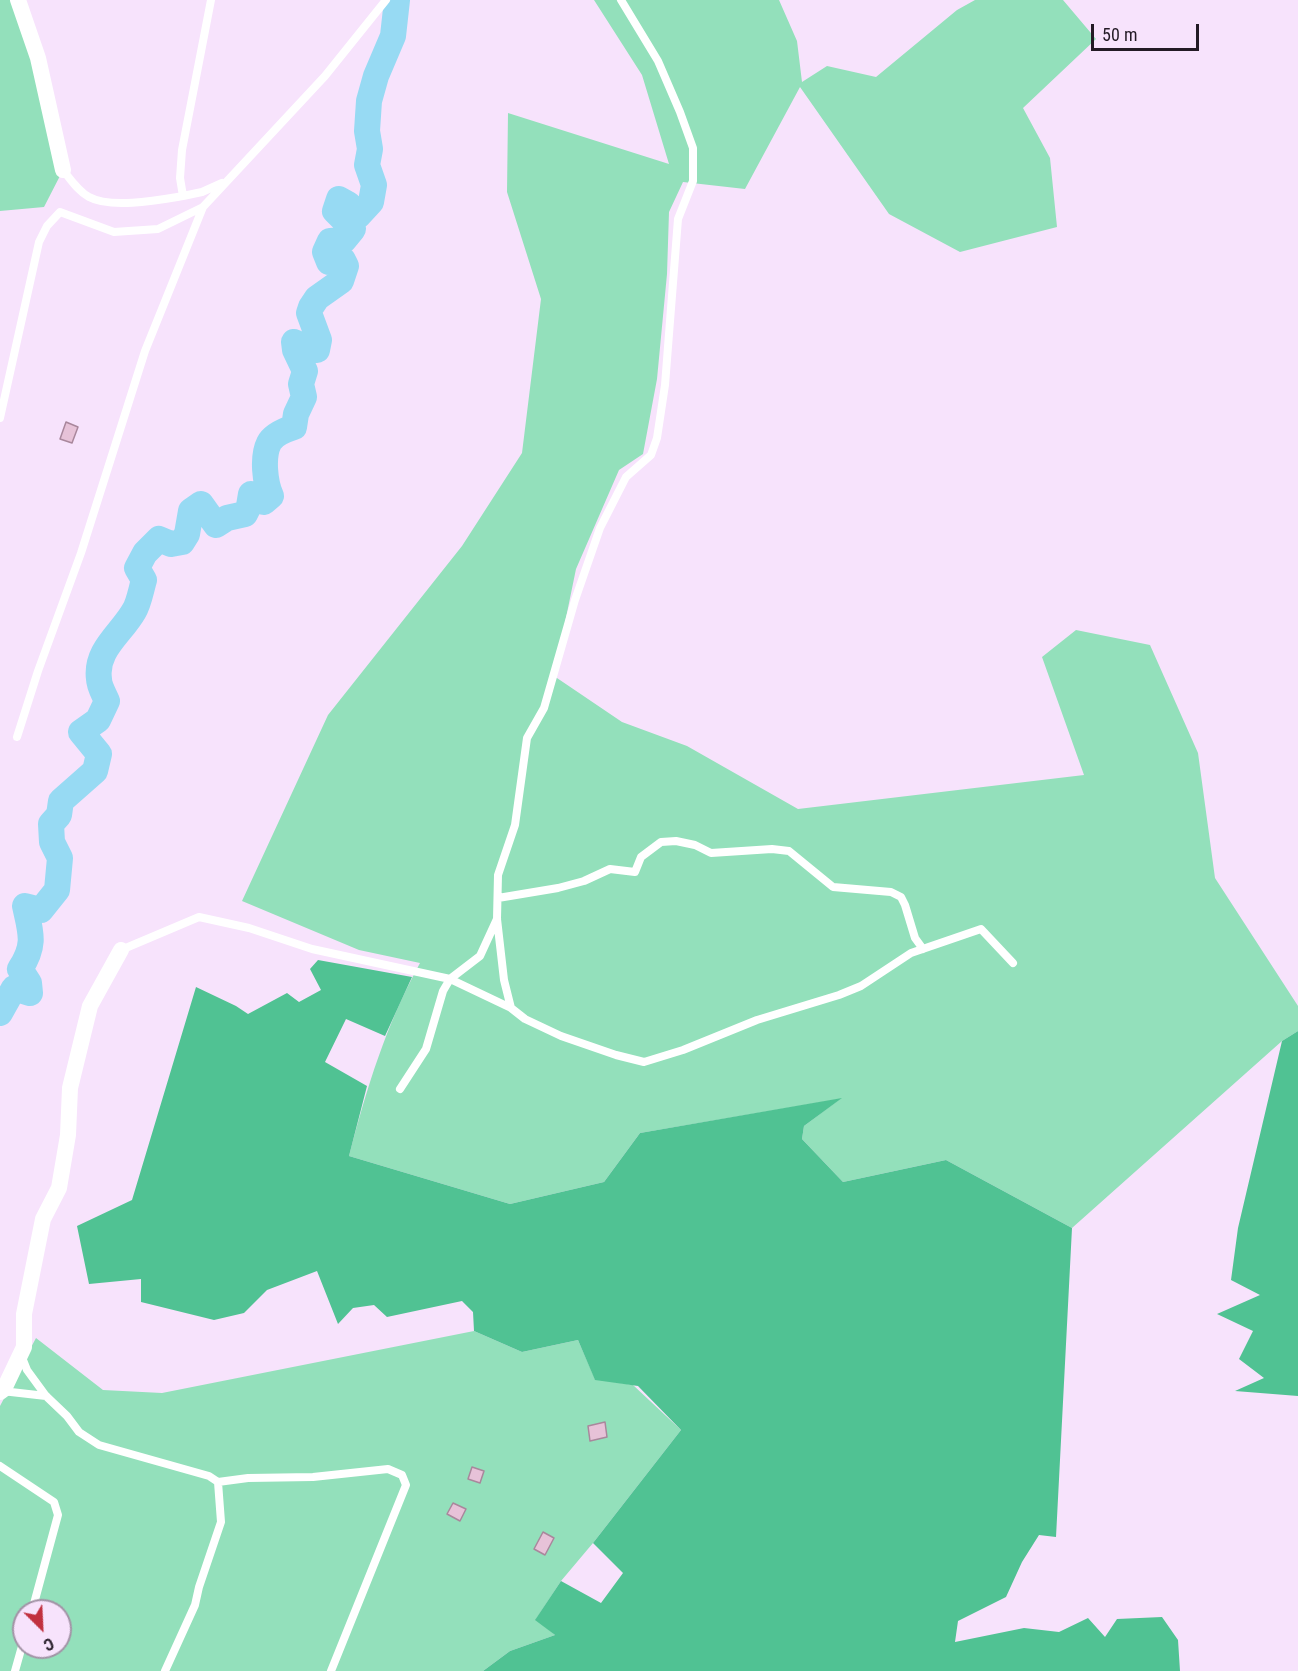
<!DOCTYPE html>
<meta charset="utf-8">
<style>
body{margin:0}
#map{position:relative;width:1298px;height:1671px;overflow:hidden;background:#f7e3fc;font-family:"Roboto Condensed",sans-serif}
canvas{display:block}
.north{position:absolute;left:12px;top:1599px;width:60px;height:60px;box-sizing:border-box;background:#f7e3fc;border:2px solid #a293a6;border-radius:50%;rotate:156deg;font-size:16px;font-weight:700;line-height:24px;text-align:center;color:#231a25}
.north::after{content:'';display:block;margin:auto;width:21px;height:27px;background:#c1313f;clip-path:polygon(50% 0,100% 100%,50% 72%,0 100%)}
.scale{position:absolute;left:1091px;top:24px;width:108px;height:27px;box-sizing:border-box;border:3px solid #231a25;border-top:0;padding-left:8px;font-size:18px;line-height:21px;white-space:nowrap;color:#231a25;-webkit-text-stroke:4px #f7e3fc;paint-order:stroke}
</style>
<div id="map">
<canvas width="1298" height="1671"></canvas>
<div class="north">С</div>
<div class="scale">50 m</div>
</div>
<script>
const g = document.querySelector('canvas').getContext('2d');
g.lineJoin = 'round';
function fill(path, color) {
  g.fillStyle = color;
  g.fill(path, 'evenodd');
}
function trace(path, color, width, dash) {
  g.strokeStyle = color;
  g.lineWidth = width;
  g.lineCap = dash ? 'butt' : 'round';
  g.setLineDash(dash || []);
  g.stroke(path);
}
const green = new Path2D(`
 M0,0H18L63,170L44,207L0,211Z
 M594,0H779L797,41L802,82L827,66L876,77L957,10L975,0H1063L1096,39L1023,108L1050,158L1057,227L960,252L889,214L800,87L745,189L683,182L669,212L667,274L657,379L643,454L619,470L576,569L554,676L622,722L687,746L798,809L1084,775L1042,657L1076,630L1150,645L1198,753L1215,878L1298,1006V1031L1282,1041L1072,1228L946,1160L843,1182L802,1139L804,1126L840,1099L640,1133L604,1182L510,1204L349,1156C367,1087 386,1025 420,963L359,950L242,901L328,715L462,546L522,453L541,299L507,192L508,113L669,164L642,75Z
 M474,1331L522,1352L578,1340L595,1379L633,1385L681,1430L593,1543L561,1581L536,1619L555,1635L510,1651L483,1671H0V1406L36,1338L103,1390L162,1393ZM24,1611H60V1647H24Z`);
const forest = new Path2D(`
 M318,960L412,977L385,1036L346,1019L325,1062L367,1086L349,1156L510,1204L604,1182L640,1133L842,1098L804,1126L802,1139L843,1182L946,1160L1072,1228L1056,1537L1039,1535L1022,1562L1006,1597L958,1621L955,1642L1024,1628L1059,1632L1088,1618L1105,1637L1117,1619L1162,1617L1178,1640L1180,1671H483L510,1651L555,1635L535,1620L561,1581L601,1603L623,1573L593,1543L681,1430L638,1386L595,1380L578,1340L522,1352L474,1331L473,1312L462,1301L387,1317L374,1305L353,1308L338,1324L317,1271L267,1290L244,1313L214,1320L141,1302V1279L89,1284L77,1226L132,1200L196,987L236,1006L248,1014L287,993L299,1002L321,990L310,969Z
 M1298,1031V1396L1235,1391L1264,1378L1239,1359L1253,1331L1217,1314L1260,1295L1231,1280L1238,1228L1282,1041Z`);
const river = new Path2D(`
 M0,1013L14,988L30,993L29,983L20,969C36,945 31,933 25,906L41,910L57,890L60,858L52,842L51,824L59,815L61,801L95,771L99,754L81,732L98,720L107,701C104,694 99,686 99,679C95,650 121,634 134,611C139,603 141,590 144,580L137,568L145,553L159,539L171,544L182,542L187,534L191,511L201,504L216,525L227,518L245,514L249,506L251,494L264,502L271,496C265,483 262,457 269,443C273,435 285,430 294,427L296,414L304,397L301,384L305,371L295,350L294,342L309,349L317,350L319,340L309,313L311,307L317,298L341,281L346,266L343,260L339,259L329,262L325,252L330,241L344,240L353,229L335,211L339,199L348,204L359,215L371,202L374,185L367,165L370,149L367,131L369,101L376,76L393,36L397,0`);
const building = new Path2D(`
 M66,422L78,427L72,443L60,439Z
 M605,1422L607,1437L590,1441L588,1426Z
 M472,1467L484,1471L480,1483L468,1479Z
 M453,1503L466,1509L460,1521L447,1514Z
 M543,1532L554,1538L545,1555L534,1549Z`);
const lane = new Path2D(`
 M621,0L658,61L680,112L693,148V181L678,219L665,385L657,438L651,455L626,477L600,528L575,600L544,708L527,738L515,825L498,875L497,919L504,980L511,1008L525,1019L561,1036L616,1055L644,1062L683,1050L757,1020L839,995L861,986L911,953L981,929L1013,963
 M63,170C71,180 78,191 89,197C111,209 159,200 183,196L180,178L182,150L211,0
 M183,196L202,192L222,183
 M0,418L39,242L47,226L60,212L114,232L158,229L203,207L325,76L386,0
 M17,737L38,671L81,553L145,351L203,207
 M498,898L558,888L584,881L610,869L635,872L641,857L661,842L676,841L695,845L711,853L772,849L789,851L833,887L891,892L901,897L905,905L915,938L923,949
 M121,950L199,917L249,928L312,949L450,979L511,1008
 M400,1089L426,1049L443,991L450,979L480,956L497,919
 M21,1355L27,1370L46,1396L67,1416L79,1432L99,1445L209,1476L218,1482L221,1522L199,1587L195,1605L165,1671
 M2,1391L46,1396
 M0,1466L54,1502L58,1515L32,1611
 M218,1482L248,1478L313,1477L388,1469L402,1475L406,1485L331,1671
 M15,1671L24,1639`);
const street = new Path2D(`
 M18,0L38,58L63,170
 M0,1392L4,1389L24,1347V1314L43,1219L59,1188L68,1135L70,1088L90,1006L121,950`);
fill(green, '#93e0bb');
fill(forest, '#50c293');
trace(river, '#97daf3', 26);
fill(building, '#e7c2d8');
trace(building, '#a9879c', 1.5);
trace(lane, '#fff', 8);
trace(street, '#fff', 16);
</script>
